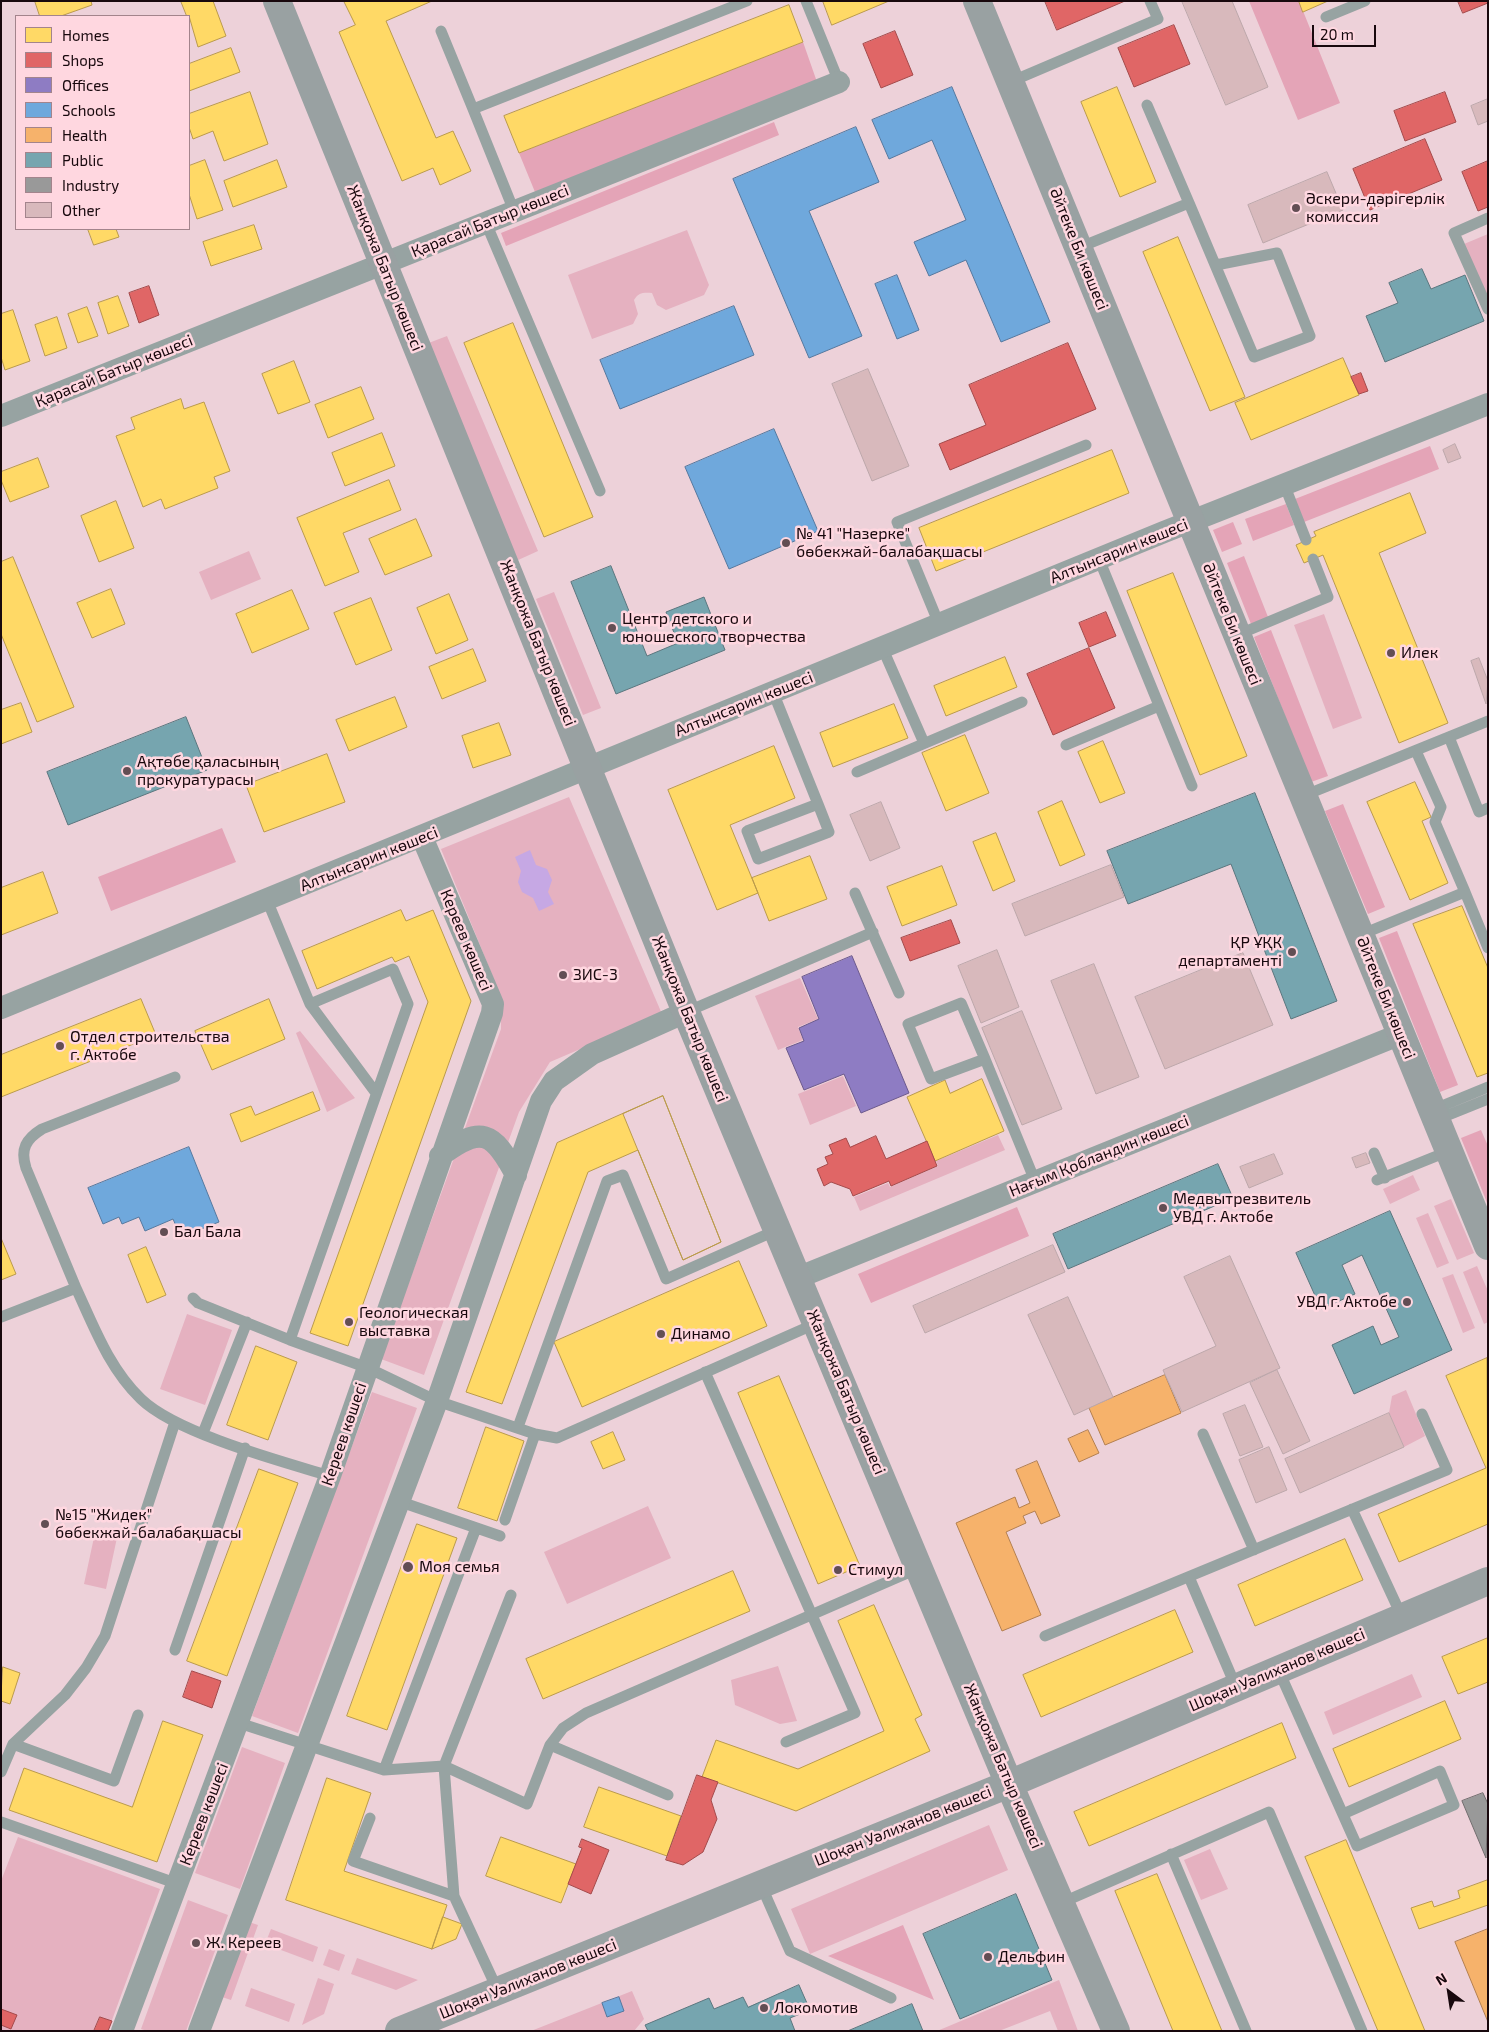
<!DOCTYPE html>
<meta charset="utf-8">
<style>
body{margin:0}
#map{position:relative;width:1489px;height:2032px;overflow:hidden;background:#edd1d9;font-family:"Exo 2",sans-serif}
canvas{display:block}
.frame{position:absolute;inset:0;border:2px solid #18080d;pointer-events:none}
.legend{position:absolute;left:15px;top:15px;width:175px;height:215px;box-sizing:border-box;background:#ffd7e0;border:1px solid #a3848c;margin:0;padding:6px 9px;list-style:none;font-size:15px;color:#18080d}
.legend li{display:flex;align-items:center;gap:10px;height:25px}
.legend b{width:25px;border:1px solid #a3848c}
.north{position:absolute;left:1424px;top:1967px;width:50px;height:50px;-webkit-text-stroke:4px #ffd7e0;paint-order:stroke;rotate:329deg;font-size:14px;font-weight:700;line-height:20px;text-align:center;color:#18080d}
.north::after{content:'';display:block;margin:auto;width:18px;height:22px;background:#18080d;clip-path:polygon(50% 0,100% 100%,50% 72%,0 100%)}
.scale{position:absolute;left:1312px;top:25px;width:64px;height:22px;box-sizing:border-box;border:2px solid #18080d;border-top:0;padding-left:6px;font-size:15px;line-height:18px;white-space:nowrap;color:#18080d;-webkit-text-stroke:4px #ffd7e0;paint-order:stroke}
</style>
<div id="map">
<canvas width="1489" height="2032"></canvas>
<div class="frame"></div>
<ul class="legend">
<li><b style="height:14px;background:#ffd966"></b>Homes</li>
<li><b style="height:14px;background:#e06666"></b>Shops</li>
<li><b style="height:14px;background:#8e7cc3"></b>Offices</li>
<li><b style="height:14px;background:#6fa8dc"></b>Schools</li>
<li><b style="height:14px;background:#f6b26b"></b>Health</li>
<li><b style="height:14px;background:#76a5af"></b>Public</li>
<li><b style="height:14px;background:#999"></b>Industry</li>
<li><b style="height:14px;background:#d8b9bc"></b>Other</li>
</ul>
<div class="north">N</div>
<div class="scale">20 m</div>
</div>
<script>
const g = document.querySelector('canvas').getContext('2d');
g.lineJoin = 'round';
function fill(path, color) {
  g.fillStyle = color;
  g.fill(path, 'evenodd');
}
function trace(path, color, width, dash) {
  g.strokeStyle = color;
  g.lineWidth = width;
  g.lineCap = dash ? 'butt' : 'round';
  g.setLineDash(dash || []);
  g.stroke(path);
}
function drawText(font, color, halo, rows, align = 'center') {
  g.font = font + ' "Exo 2",sans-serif';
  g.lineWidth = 5;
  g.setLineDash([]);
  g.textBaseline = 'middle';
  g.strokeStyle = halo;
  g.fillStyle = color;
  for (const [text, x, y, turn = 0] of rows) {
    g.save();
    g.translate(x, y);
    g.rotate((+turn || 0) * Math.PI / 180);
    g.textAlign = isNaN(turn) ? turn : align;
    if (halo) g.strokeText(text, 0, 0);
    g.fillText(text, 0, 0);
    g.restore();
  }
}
const green = new Path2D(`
 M687,230L709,285L704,295L666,310L657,305L652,293C643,292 638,293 634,300L638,314L633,324L592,339L568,275Z
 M1488,234V299L1464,244Z
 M447,336L538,551L516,561L426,344Z
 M249,551L261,579L211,600L199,572Z
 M554,592L601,708L583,715L536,599Z
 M1324,614L1362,718L1333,729L1294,625Z
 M569,797L662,1014L550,1062L519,1112L424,1375L381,1359L501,1029V997L441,849Z
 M800,978L818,1019L798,1027L803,1040L778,1050L755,996Z
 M300,1031L355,1098L327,1112L296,1033Z
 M843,1076L856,1106L810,1125L798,1094Z
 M998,1135L1005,1150L860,1211L854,1197L888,1183L890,1187L938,1166L936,1161Z
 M1413,1175L1420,1190L1390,1204L1383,1189Z
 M1451,1199L1474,1253L1457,1260L1434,1206Z
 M1428,1213L1449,1263L1437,1268L1416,1218Z
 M1477,1266L1488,1291V1322L1484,1324L1463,1272Z
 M1453,1274L1475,1328L1463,1333L1442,1278Z
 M187,1314L232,1330L205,1405L160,1389Z
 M1406,1390L1425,1436L1404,1447L1389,1413L1392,1396Z
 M372,1392L417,1408L298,1733L252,1716Z
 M648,1506L671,1558L567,1604L544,1552Z
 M96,1528L118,1533L106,1589L84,1584Z
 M778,1666L797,1721L780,1724L735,1705L731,1680Z
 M1412,1674L1422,1697L1333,1735L1324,1712Z
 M242,1747L285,1763L240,1889L195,1873Z
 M989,1825L1008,1870L810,1954L791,1909Z
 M18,1837L160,1889L108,2031H1V1881Z
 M1210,1849L1228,1889L1201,1900L1184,1860Z
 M188,1900L228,1915L186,2031H147L141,2029Z
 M246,1921L258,1925L231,2000L219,1996Z
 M271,1929L318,1947L313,1962L265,1944Z
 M329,1949L345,1955L339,1971L323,1965Z
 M357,1958L418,1980L396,1990L351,1974Z
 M318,1978L334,1984L324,2014L302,2025Z
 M1059,1980L1078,2031H1058L1050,2011L999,2031H937Z
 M251,1988L295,2004L289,2022L245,2006Z
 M632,1991L644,2019L634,2031H531Z`);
const forest = new Path2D(`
 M1249,1H1299L1340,103L1298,120Z
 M803,42L817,82L535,192L519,153Z
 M774,122L779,135L506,246L501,233Z
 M1430,446L1439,469L1304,522L1295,499Z
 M1286,504L1294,525L1253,541L1245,519Z
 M1233,522L1242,544L1222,552L1213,530Z
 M1244,556L1268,617L1251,624L1227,563Z
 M1271,630L1328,776L1311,782L1254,637Z
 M1343,804L1385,907L1368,914L1325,811Z
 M222,828L236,862L111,911L98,877Z
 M1397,931L1458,1085L1440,1092L1379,938Z
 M1481,1130L1488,1146V1205L1461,1138Z
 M1017,1207L1029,1236L871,1303L858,1274Z
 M903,1925L934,2000L828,1956Z`);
const water = new Path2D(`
 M530,850L536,865L547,869L552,880L548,892L554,904L539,911L533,898L522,892L518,882L521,871L515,857Z`);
const homes = new Path2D(`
 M35,1H91L92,5L61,16H40Z
 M181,1H213L226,36L198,47L189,16H187Z
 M344,1H432L386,21L436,138L453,131L471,171L440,185L433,168L402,181L339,32L355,25Z
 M823,1H889L832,25Z
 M1299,1H1328L1303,12Z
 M789,5L803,42L519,153L504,116Z
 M231,48L240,72L189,91V64Z
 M1117,87L1156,182L1120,197L1081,102Z
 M250,92L268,144L224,161L213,131L193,139L189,127V114Z
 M205,160L223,210L197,219L189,194V166Z
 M277,160L287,187L233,207L224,181Z
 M254,225L262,249L211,266L203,242Z
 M88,229H116L119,237L94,245Z
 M1178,237L1245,397L1210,411L1143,252Z
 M118,296L129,326L108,334L98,303Z
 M87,307L98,336L78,343L68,314Z
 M13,310L30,361L5,370L1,357V314Z
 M57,317L67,348L45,356L35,325Z
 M513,323L593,517L544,537L464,343Z
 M1343,358L1359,395L1251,440L1235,403Z
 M294,361L310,402L278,414L262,374Z
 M361,387L374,419L328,438L315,405Z
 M181,399L184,409L204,402L230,471L214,477L218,488L165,509L161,499L143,507L116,436L135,429L131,418Z
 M382,433L395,466L345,486L332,453Z
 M1112,450L1129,493L936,571L919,528Z
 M38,458L49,487L10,502L1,480V472Z
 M389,480L401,510L343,533L359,572L325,586L297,518Z
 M1410,493L1426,533L1379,553L1448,723L1399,743L1323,555L1304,563L1296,545L1316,536L1314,532Z
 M116,501L134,548L99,562L81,516Z
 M416,519L432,556L385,575L369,539Z
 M13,557L74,707L37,722L1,634V562Z
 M1173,573L1247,756L1200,775L1127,591Z
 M111,589L125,624L92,638L77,603Z
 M292,590L309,629L252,653L236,614Z
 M449,594L468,640L436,654L417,608Z
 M371,598L392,650L356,665L334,613Z
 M473,649L486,681L442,699L429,667Z
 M1005,657L1017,687L946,716L934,686Z
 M395,697L407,727L349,751L336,720Z
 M21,703L32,732L1,744V710Z
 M894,704L908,738L833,767L820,733Z
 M499,723L511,755L473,768L462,736Z
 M965,735L989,793L946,811L922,753Z
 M1103,741L1125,793L1100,803L1078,752Z
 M774,746L795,798L730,825L758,893L717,910L668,790Z
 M327,754L345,802L264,832L246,785Z
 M1415,782L1431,817L1422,821L1448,883L1410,900L1367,802Z
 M1062,801L1085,855L1060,866L1038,812Z
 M996,833L1015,881L993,891L973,842Z
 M810,856L827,899L769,921L752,878Z
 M942,866L957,905L902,926L887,887Z
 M43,872L58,913L1,935V888Z
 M1462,906L1488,968V1073L1477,1077L1413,924Z
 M401,910L406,921L433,910L471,1001L348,1346L310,1333L428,1002L409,956L395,962L392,957L317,989L302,951Z
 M141,999L156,1035L1,1097V1055Z
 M269,999L285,1039L212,1070L195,1031Z
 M982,1079L1004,1131L935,1161L907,1097L945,1080L950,1093Z
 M313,1092L320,1110L241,1142L230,1114L251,1106L255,1115Z
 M663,1096L721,1242L683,1260L638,1150L588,1172L502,1404L466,1392L557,1143Z
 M663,1096L721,1242L683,1260L623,1114Z
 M1,1238L16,1274L1,1280Z
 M146,1247L166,1295L147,1303L128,1255Z
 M739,1261L767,1326L582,1407L554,1342Z
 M256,1346L297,1362L268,1440L227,1425Z
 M1487,1358L1488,1524L1399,1562L1378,1514L1486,1468L1446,1376Z
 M779,1376L860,1566L818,1584L738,1393Z
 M486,1427L524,1441L497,1521L458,1508Z
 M613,1432L625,1460L603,1469L591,1442Z
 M259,1469L298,1483L227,1676L187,1661Z
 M417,1524L457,1538L387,1730L347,1716Z
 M1345,1539L1363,1580L1255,1626L1238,1585Z
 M733,1571L750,1611L543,1699L526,1659Z
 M874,1605L922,1715L915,1719L930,1751L796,1811L702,1777L716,1740L798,1769L884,1731L838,1621Z
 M1175,1610L1193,1652L1041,1717L1023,1675Z
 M1488,1638V1682L1458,1694L1442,1657Z
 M3,1667L20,1673L10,1704L1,1701Z
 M1445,1701L1461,1739L1349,1787L1333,1749Z
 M163,1721L203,1735L157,1862L9,1810L24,1768L132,1807Z
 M1282,1723L1296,1758L1089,1846L1074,1812Z
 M327,1778L371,1793L344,1871L447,1905L432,1949L286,1900Z
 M599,1787L681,1816L667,1856L584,1827Z
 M501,1837L576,1864L561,1903L486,1876Z
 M1346,1840L1425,2031H1378L1305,1857Z
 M1157,1874L1222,2031H1173L1115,1891Z
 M1488,1880V1905L1419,1929L1411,1908L1432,1901L1434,1907L1460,1898L1458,1891Z
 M443,1917L462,1924L456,1939L432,1949Z`);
const shops = new Path2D(`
 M1045,1H1125L1057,30Z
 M1458,1H1488V3L1463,13Z
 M1174,25L1190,64L1134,87L1118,48Z
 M895,31L913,75L881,88L863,44Z
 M1445,92L1456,122L1405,141L1394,111Z
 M1425,139L1442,180L1370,210L1353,169Z
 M1488,161V207L1478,211L1462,172Z
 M149,286L159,315L139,323L129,293Z
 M1068,343L1096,409L950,470L939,444L986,425L969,385Z
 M1361,373L1368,391L1359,394L1351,377Z
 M1106,612L1116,636L1089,647L1079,623Z
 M1089,648L1115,708L1053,735L1027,674Z
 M951,920L960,943L910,961L901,938Z
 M876,1136L886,1159L927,1141L937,1166L891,1186L889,1181L853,1196L850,1189L831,1182L824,1186L817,1169L828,1164L825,1157L833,1154L829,1145L846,1138L850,1147Z
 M192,1671L221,1681L212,1708L183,1697Z
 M697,1775L718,1782L711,1800L717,1819L703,1852L683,1865L666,1860Z
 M582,1839L609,1850L591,1894L568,1884L582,1848L579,1847Z
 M1,2009L17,2015L11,2029L1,2025Z
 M100,2017L112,2021L108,2031H94Z`);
const offices = new Path2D(`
 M852,956L909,1093L861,1113L844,1074L804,1090L786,1048L804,1041L799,1028L819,1019L802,977Z`);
const schools = new Path2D(`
 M952,87L1050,322L1001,342L966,260L929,276L914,242L966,220L932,140L889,159L872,120Z
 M856,127L879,182L809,211L862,336L809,358L733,179Z
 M897,275L919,330L897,339L875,284Z
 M734,306L754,355L620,409L600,360Z
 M774,429L818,531L729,569L685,467Z
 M189,1147L219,1222L181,1237L173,1219L145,1231L139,1217L122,1224L119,1217L103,1224L88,1188Z
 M619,1997L624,2011L607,2017L602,2003Z`);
const health = new Path2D(`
 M1165,1375L1181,1413L1105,1445L1089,1408Z
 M1088,1430L1099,1453L1079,1462L1068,1439Z
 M1037,1461L1060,1516L1041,1524L1035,1511L1023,1516L1026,1523L1006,1532L1041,1615L1002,1631L956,1523L1015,1497L1019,1508L1030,1503L1016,1470Z
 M1488,1929V2022L1455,1942Z`);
const public = new Path2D(`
 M1422,269L1431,289L1465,275L1484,321L1385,362L1366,316L1398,303L1389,283Z
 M611,566L647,656L678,643L666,612L704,597L725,650L616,694L571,582Z
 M186,717L207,770L68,825L47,772Z
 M1255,793L1337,1001L1291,1019L1231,864L1128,904L1107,851Z
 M1218,1164L1233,1198L1068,1269L1053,1234Z
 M1390,1211L1452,1350L1354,1394L1332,1345L1373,1326L1381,1345L1399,1337L1362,1255L1342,1265L1355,1294L1321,1309L1296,1253Z
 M1016,1894L1052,1980L960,2019L923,1934Z
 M799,1985L810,2010L790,2018L795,2031H648L645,2025L709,1998L714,2009L743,1997L748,2007Z
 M912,2004L923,2031H848Z`);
const industry = new Path2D(`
 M1483,1793L1488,1804L1486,1858L1462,1801Z`);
const building = new Path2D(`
 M1182,1H1232L1268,87L1226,105Z
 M1488,99V121L1478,125L1471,106Z
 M1327,172L1343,210L1263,243L1248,205Z
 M868,369L909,466L872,481L832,384Z
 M1455,444L1461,458L1448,463L1443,450Z
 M1479,658L1488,681L1486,704L1471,661Z
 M881,802L900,848L870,861L850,815Z
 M1111,865L1124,897L1025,936L1012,904Z
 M997,950L1019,1007L981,1023L958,966Z
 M1243,953L1273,1025L1165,1069L1135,997Z
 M1094,964L1139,1077L1096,1094L1051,981Z
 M1022,1011L1062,1109L1022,1125L982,1028Z
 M1366,1153L1370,1163L1356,1168L1352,1158Z
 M1274,1154L1283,1174L1249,1188L1240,1167Z
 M1053,1245L1065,1272L925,1333L913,1306Z
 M1230,1256L1280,1368L1182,1412L1163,1370L1216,1346L1184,1277Z
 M1068,1297L1113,1397L1074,1415L1028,1315Z
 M1277,1370L1310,1441L1283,1454L1250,1383Z
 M1245,1405L1263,1447L1240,1456L1223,1414Z
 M1389,1413L1404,1447L1300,1493L1285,1459Z
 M1269,1447L1287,1490L1256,1503L1239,1460Z`);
const lane = new Path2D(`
 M806,1L839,82
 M1326,17L1365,1
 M441,31L473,109
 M1010,82L1158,19L1150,1
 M1147,105L1189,203
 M514,211L473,109L747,1
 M1488,218L1454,233L1488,309
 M486,223L600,491
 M1078,248L1189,203L1254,357L1310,336L1277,253L1216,265
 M1284,484L1306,540
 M1099,559L1192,786
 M939,624L897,522L1086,445
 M1237,635L1328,597L1313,559
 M882,647L924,743
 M773,692L818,804
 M1449,737L1479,812L1488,808
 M1066,745L1159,706
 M1416,751L1441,807L1435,822L1465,892
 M857,772L1022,702
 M1303,796L1488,721
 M818,804L829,832L758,859L747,831Z
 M855,893L899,993
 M267,900L310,1004L393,969L408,1004L290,1340
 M1360,935L1465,892L1488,948
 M310,1004L376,1093
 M686,1012L873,932
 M985,1059L961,1003L908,1024L931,1079L985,1059L1035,1181
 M1432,1110L1488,1087
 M1436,1120L1488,1099
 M1374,1153L1385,1178
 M1377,1180L1449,1151
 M76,1288C94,1327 109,1368 141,1399C176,1433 280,1461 330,1476
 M193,1298L198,1303L290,1340L368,1368L437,1401L535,1434L557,1438L817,1323
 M1,1317L76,1288L26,1168C20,1149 26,1139 42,1129L175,1077
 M705,1372L855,1713L786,1742
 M518,1427L607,1181L623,1175L666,1279L777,1230
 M203,1433L247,1322
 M1203,1434L1254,1550
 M398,1501L500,1536
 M1352,1509L1402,1617
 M505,1520L535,1434
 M1189,1577L1236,1687
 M1045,1636L1447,1470L1422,1414
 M175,1650L245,1448
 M1278,1669L1357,1846L1454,1805L1440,1771L1343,1814
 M239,1723L384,1770L444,1766L527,1804L550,1745L563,1728L586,1713L919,1568
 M13,1744L114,1781L138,1715
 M550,1745L668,1795
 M384,1770L476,1528
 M1,1772L13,1744L65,1695L86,1668L105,1636L175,1422
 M370,1818L353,1861L454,1896L498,1991
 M1,1822L178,1884
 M1171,1854L1246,2031
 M761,1885L790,1951L891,1998
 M454,1896L444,1766L511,1595
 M1061,1903L1269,1812L1362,2031`);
const street = new Path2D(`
 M1,416L839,82
 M1,1008L1164,532L1488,404
 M440,1156C481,1125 493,1131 516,1175
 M797,1278L1401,1034
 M122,2031L330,1476L492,1013L493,1004L422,837
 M199,2031L437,1401L541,1101L554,1081L592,1054L686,1012`);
const secondary = new Path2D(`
 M277,1L686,1012L1009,1784L1116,2031
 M977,1L1488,1246
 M399,2031L1009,1784L1488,1581`);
const markers = [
 [1296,208,5,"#634e54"],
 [786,543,5,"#634e54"],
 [612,628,5,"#634e54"],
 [1391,653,5,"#634e54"],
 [127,771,5,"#634e54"],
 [1292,952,5,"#634e54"],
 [563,975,5,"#634e54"],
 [60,1046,5,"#634e54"],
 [1163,1208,5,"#634e54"],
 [164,1232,5,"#634e54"],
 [1407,1302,5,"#634e54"],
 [349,1322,5,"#634e54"],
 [661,1334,5,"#634e54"],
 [45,1524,5,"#634e54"],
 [408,1567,6,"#634e54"],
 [838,1570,5,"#634e54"],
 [196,1943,5,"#634e54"],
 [988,1957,5,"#634e54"],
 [764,2008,5,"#634e54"]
];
const poiNames = [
 ["Әскери-дәрігерлік",1306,199],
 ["комиссия",1306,217],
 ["№ 41 \"Назерке\"",796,534],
 ["бөбекжай-балабақшасы",796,552],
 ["Центр детского и",622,619],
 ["юношеского творчества",622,637],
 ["Илек",1401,653],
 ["Ақтөбе қаласының",137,762],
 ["прокуратурасы",137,780],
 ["ҚР ҰҚК",1282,943,"right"],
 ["департаменті",1282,961,"right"],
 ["ЗИС-3",573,975],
 ["Отдел строительства",70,1037],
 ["г. Актобе",70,1055],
 ["Медвытрезвитель",1173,1199],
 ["УВД г. Актобе",1173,1217],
 ["Бал Бала",174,1232],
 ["УВД г. Актобе",1397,1302,"right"],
 ["Геологическая",359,1313],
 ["выставка",359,1331],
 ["Динамо",671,1334],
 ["№15 \"Жидек\"",55,1515],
 ["бөбекжай-балабақшасы",55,1533],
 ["Моя семья",419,1567],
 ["Стимул",848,1570],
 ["Ж. Кереев",206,1943],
 ["Дельфин",998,1957],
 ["Локомотив",774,2008]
];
const streetNames = [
 ["Қарасай Батыр көшесі",490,221,-22],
 ["Әйтеке Би көшесі",1079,249,68],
 ["Жанқожа Батыр көшесі",385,268,68],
 ["Қарасай Батыр көшесі",114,371,-22],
 ["Алтынсарин көшесі",1119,551,-22],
 ["Әйтеке Би көшесі",1232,624,68],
 ["Жанқожа Батыр көшесі",538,643,68],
 ["Алтынсарин көшесі",744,704,-22],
 ["Алтынсарин көшесі",369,859,-22],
 ["Кереев көшесі",466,940,67],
 ["Әйтеке Би көшесі",1386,998,68],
 ["Жанқожа Батыр көшесі",690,1019,68],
 ["Нағым Қобландин көшесі",1099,1156,-22],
 ["Жанқожа Батыр көшесі",846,1392,67],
 ["Кереев көшесі",344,1434,-71],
 ["Шоқан Уәлиханов көшесі",1277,1670,-23],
 ["Жанқожа Батыр көшесі",1003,1766,67],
 ["Кереев көшесі",204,1814,-69],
 ["Шоқан Уәлиханов көшесі",903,1826,-22],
 ["Шоқан Уәлиханов көшесі",528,1979,-22]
];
fill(green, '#e5b1c0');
fill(forest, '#e4a4b7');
fill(water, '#c6a8e4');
fill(homes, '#ffd966');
trace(homes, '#ba9a4b', 1);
fill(shops, '#e06666');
trace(shops, '#a44a4b', 1);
fill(offices, '#8e7cc3');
trace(offices, '#6b598c', 1);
fill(schools, '#6fa8dc');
trace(schools, '#55789e', 1);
fill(health, '#f6b26b');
trace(health, '#b37f4f', 1);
fill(public, '#76a5af');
trace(public, '#5a767e', 1);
fill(industry, '#999');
trace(industry, '#726e6f', 1);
fill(building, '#d8b9bc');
trace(building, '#bca7aa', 1);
trace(lane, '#97a3a2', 11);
trace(street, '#97a3a2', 22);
trace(secondary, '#99a1a2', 28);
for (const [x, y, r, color] of markers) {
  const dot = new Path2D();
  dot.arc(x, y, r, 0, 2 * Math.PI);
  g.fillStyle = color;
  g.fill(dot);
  trace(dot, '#ffd7e0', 2);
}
drawText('16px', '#18080d', '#ffd7e0', poiNames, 'left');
drawText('16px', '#18080d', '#ffd7e0', streetNames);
</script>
